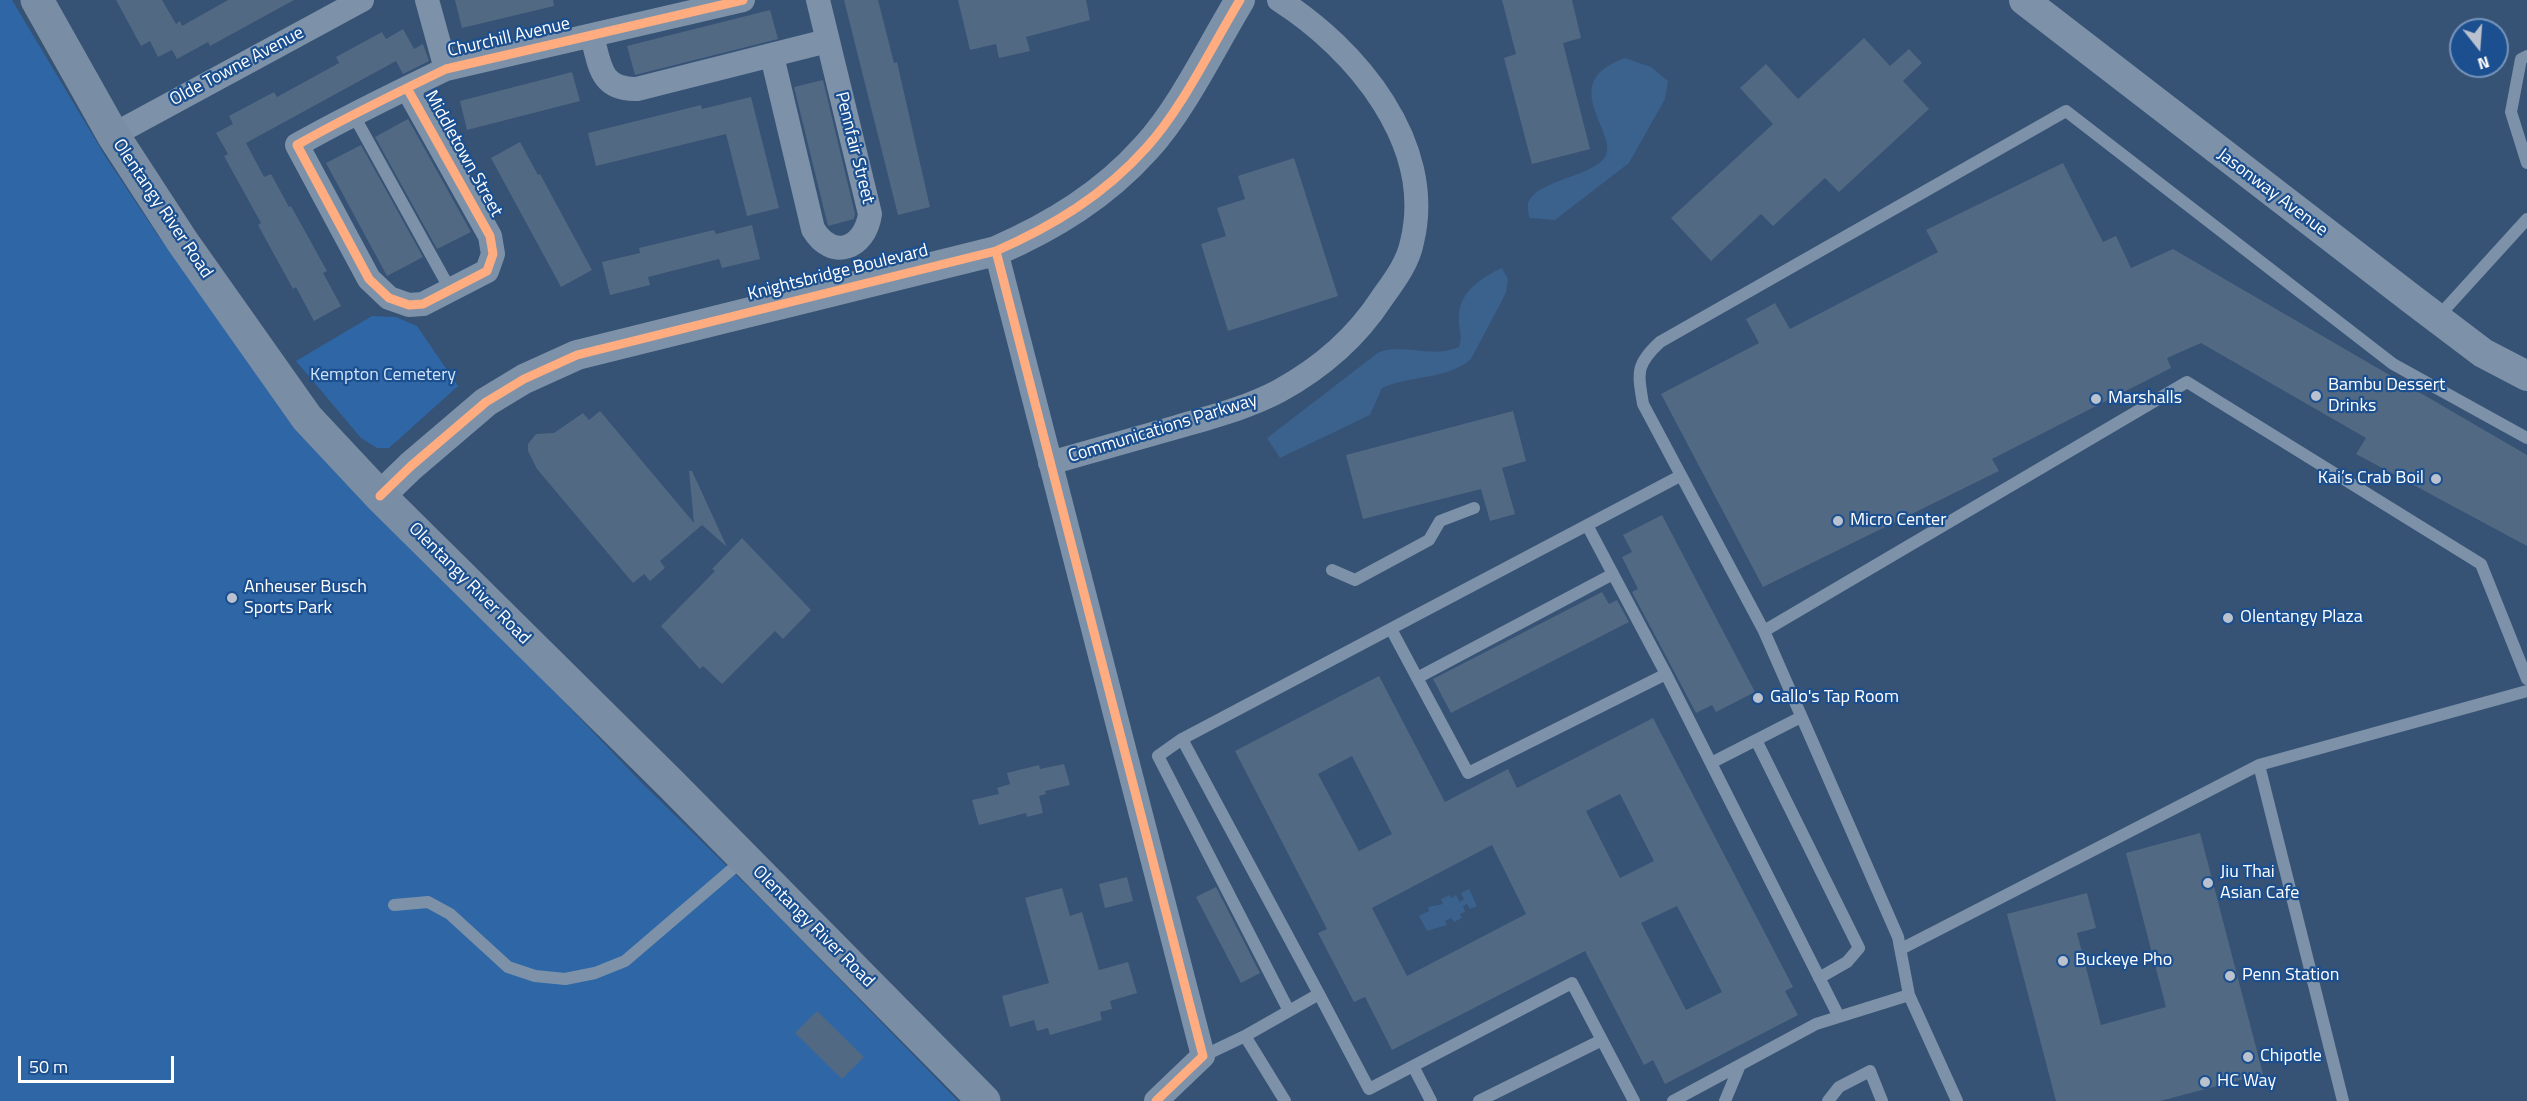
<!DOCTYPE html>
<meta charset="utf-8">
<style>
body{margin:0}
#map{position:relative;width:2527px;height:1101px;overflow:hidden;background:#365274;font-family:"Titillium Web",sans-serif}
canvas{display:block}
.north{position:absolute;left:2449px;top:18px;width:60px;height:60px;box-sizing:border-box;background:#1b4f8f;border:2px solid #7695bc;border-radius:50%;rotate:163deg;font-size:16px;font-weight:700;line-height:24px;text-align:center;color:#fff}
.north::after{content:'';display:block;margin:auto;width:21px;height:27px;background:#b9c2ce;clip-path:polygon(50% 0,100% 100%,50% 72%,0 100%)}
.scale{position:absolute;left:18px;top:1056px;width:156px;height:27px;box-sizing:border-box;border:3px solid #fff;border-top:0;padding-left:8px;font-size:18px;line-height:21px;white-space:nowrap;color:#fff;-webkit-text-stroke:4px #1b4f8f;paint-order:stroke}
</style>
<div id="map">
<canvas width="2527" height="1101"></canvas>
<div class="north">N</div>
<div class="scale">50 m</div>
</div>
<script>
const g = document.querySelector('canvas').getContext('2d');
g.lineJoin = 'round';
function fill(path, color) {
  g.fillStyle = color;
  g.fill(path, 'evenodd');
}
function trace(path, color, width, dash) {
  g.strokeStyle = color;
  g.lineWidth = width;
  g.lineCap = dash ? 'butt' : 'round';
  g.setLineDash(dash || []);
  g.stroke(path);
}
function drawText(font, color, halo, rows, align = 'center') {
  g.font = font + ' "Titillium Web",sans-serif';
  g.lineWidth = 4.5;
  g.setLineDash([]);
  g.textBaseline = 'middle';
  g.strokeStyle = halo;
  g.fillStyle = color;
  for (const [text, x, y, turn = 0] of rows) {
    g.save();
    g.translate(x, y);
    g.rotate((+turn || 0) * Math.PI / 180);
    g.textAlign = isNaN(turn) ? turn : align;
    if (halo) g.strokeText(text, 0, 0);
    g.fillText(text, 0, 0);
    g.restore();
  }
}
const green = new Path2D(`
 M0,0H12L107,159L157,234L286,412L642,783L778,916L958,1101H0Z
 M372,316L396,317L417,326L458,386L389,448H377L361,438L296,361Z`);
const water = new Path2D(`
 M1625,58L1651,67L1668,81L1665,99L1629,163L1555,220L1529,218C1529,214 1527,208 1528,204C1535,180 1592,177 1605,157C1620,133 1554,83 1625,58Z
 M1502,268L1508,279L1506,293L1471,359C1448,380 1410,375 1382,388L1370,415L1280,458L1267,438L1379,352C1407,343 1429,359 1459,347C1462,337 1460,333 1459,324C1456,294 1478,279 1502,268Z
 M1469,889L1477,906L1470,909L1467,904L1463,906L1465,912L1460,914L1462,918L1454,922L1451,918L1445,921L1447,925L1427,931L1419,916L1429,911L1428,907L1443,904L1441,899L1450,895L1452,898L1456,895L1460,902L1464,899L1461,893Z`);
const building = new Path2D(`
 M116,0H162L176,24L180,21L182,26L228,0H294L210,46L208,42L177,59L172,50L158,57L150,41L141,46Z
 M455,0H553L554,6L462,28Z
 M844,0H878L894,63L897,62L930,207L898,215Z
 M958,0H1086L1090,20L1026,37L1030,51L999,58L996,44L970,50Z
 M1502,0H1572L1581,38L1563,43L1590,149L1532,164L1504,58L1516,54Z
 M770,10L778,39L635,75L627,46Z
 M403,29L414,49L423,44L429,61L403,74L396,61L246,143L264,177L271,174L289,207L291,206L327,271L323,273L341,306L314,321L296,287L293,289L258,225L261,223L224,156L228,154L216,133L233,124L229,116L274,92L277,97L339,63L336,57L382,32L386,39Z
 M1864,38L1890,66L1909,49L1922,63L1903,81L1929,109L1839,192L1825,178L1773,226L1761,214L1711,261L1671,218L1773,124L1740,88L1766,64L1798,99Z
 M572,72L580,101L467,130L460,101Z
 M823,80L855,214L854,219L828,226L794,87Z
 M751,97L779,208L747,216L726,134L596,166L588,133L701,105L702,109Z
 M408,119L471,232L437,249L375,137Z
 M520,142L538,175L540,174L592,270L561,287L491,158Z
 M361,145L423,257L387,276L326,163Z
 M1294,158L1338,296L1228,331L1201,244L1226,236L1217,208L1245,199L1238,176Z
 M2063,163L2103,242L2116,236L2131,268L2173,249L2527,455V546L2356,454L2366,438L2201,343L2167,358L2171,368L1992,459L1999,471L1763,587L1661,394L1759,343L1746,319L1775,303L1790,329L1938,252L1926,230Z
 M752,225L760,259L722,268L719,259L648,277L650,285L610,295L602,262L640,253L639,248L714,230L716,234Z
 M600,411L694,523L689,471H692L727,547L702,525L660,561L665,568L650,581L644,574L633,583L537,469L528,451V444L536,434L554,433L583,413L589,420Z
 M1513,411L1526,461L1502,468L1515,514L1490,521L1481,489L1363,519L1346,455Z
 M1662,515L1755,692L1716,712L1712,705L1696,713L1632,592L1638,589L1622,557L1632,552L1623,535Z
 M742,538L811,610L783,639L775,631L722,684L703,666L700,669L661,626L715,571L712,569Z
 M1602,592L1609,604L1617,600L1629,622L1451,713L1433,679Z
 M1379,676L1445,802L1508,769L1517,788L1653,718L1793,987L1785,991L1798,1015L1665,1084L1653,1060L1644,1065L1585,951L1392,1050L1365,997L1354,1002L1318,933L1327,929L1235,751ZM1352,756L1392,834L1359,851L1318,774ZM1620,794L1654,861L1620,878L1586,811ZM1492,845L1526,914L1407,976L1372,908ZM1677,906L1722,992L1686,1010L1641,923Z
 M1064,764L1070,785L1045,791L1046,794L1039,796L1043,813L1027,817L1026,813L979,825L972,800L999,794L997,788L1010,784L1007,773L1039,765L1040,769Z
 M2200,833L2263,1074L2160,1101H2056L2007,914L2087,893L2096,928L2077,933L2101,1025L2166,1007L2126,853Z
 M1127,877L1133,901L1105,908L1099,884Z
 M1216,887L1260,973L1241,983L1196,897Z
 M1062,888L1070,916L1082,912L1099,970L1128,962L1137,993L1110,1001L1112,1009L1100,1012L1102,1020L1050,1035L1048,1028L1037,1031L1034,1020L1010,1027L1002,996L1049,983L1025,898Z
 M817,1011L864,1057L842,1079L795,1033Z`);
const service = new Path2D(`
 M2527,56L2521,59L2511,112L2527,163
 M353,114L451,291
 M2437,318L2527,219
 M1587,525L1666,674
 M1332,570L1355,580L1429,540L1440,521L1474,508
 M1391,629L1468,773L1666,674L1839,1017
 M1764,631L2187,382L2481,564L2527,679
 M1417,678L1613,574
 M1182,739L1158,756L1289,1011
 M1756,740L1859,948L1847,962L1819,978
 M1711,763L1801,717
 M2259,765L2343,1101
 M394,905L428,902L450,914L508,967L535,976L565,979L595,973L625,961L744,859
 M1901,949L2259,765L2527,691
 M1319,994L1369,1089L1572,983L1634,1101
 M1245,1036L1319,994L1182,739L1680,476
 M1203,1056L1245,1036L1285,1101
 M1413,1066L1431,1101
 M1479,1101L1602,1040
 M1673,1101L1816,1024L1909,995
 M1725,1101L1740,1065
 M1828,1101L1839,1087L1870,1071L1882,1101
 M1957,1101L1909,995L1898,937L1764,631L1643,404C1638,373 1635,365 1660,342L2066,111L2393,364L2527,438`);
const minor = new Path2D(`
 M427,0L446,69
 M592,36C600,65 600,90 637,89L827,41
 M772,56L813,229C832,261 865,249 870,214L818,0
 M407,88L490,236L493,254L487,271L423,304L409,305L389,298L369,279L297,145C346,117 396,93 446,69L743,0
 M113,135L362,0
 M996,251L1203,1056L1156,1101
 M1050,463C1092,451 1135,439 1177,427C1211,417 1247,408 1279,391C1321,368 1356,338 1382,298C1394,281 1408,263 1412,242C1436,144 1356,49 1279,0`);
const tertiary = new Path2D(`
 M2024,0L2413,300L2483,353L2527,376
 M380,496L411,466L486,402L524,379L577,355L996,251C1053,226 1104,195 1146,148C1182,109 1212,46 1240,0`);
const secondary = new Path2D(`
 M37,0L113,135L182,241L307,418L380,496L671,784L984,1101`);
const cycleway = new Path2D(`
 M407,88L490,236L493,254L487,271L423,304L409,305L389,298L369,279L297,145C346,117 396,93 446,69L743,0
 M996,251L1203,1056L1156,1101
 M380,496L411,466L486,402L524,379L577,355L996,251C1053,226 1104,195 1146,148C1182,109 1212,46 1240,0`);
const markers = [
 [2316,396,6,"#b9c2ce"],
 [2096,399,6,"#b9c2ce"],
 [2436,479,6,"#b9c2ce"],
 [1838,521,6,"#b9c2ce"],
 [232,598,6,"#b9c2ce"],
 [2228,618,6,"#b9c2ce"],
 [1758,698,6,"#b9c2ce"],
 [2208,883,6,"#b9c2ce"],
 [2063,961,6,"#b9c2ce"],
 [2230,976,6,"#b9c2ce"],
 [2248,1057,6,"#b9c2ce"],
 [2205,1082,6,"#b9c2ce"]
];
const streetNames = [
 ["Churchill Avenue",509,38,-13],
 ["Olde Towne Avenue",237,67,-28],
 ["Pennfair Street",854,148,76],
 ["Middletown Street",463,154,61],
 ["Jasonway Avenue",2272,193,37],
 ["Olentangy River Road",162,209,56],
 ["Knightsbridge Boulevard",838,273,-14],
 ["Communications Parkway",1163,429,-17],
 ["Olentangy River Road",469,584,45],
 ["Olentangy River Road",813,927,45]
];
const parkNames = [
 ["Kempton Cemetery",383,376]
];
const poiNames = [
 ["Bambu Dessert",2328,386],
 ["Drinks",2328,407],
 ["Marshalls",2108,399],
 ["Kai’s Crab Boil",2424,479,"right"],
 ["Micro Center",1850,521],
 ["Anheuser Busch",244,588],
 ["Sports Park",244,609],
 ["Olentangy Plaza",2240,618],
 ["Gallo's Tap Room",1770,698],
 ["Jiu Thai",2220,873],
 ["Asian Cafe",2220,894],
 ["Buckeye Pho",2075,961],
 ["Penn Station",2242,976],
 ["Chipotle",2260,1057],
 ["HC Way",2217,1082]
];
fill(green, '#2f66a5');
fill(water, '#3b618d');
fill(building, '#526984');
trace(service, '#7d92a8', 12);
trace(minor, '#7d92a8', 24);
trace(tertiary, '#7d92a8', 30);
trace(secondary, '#798da4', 33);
trace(cycleway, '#ffac80', 9);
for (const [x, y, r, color] of markers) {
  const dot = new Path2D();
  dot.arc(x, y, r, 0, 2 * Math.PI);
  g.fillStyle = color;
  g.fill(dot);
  trace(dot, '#1b4f8f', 2);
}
drawText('18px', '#fff', '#1b4f8f', streetNames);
drawText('18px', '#cfe3fa', '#1b4f8f', parkNames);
drawText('18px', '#fff', '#1b4f8f', poiNames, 'left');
</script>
